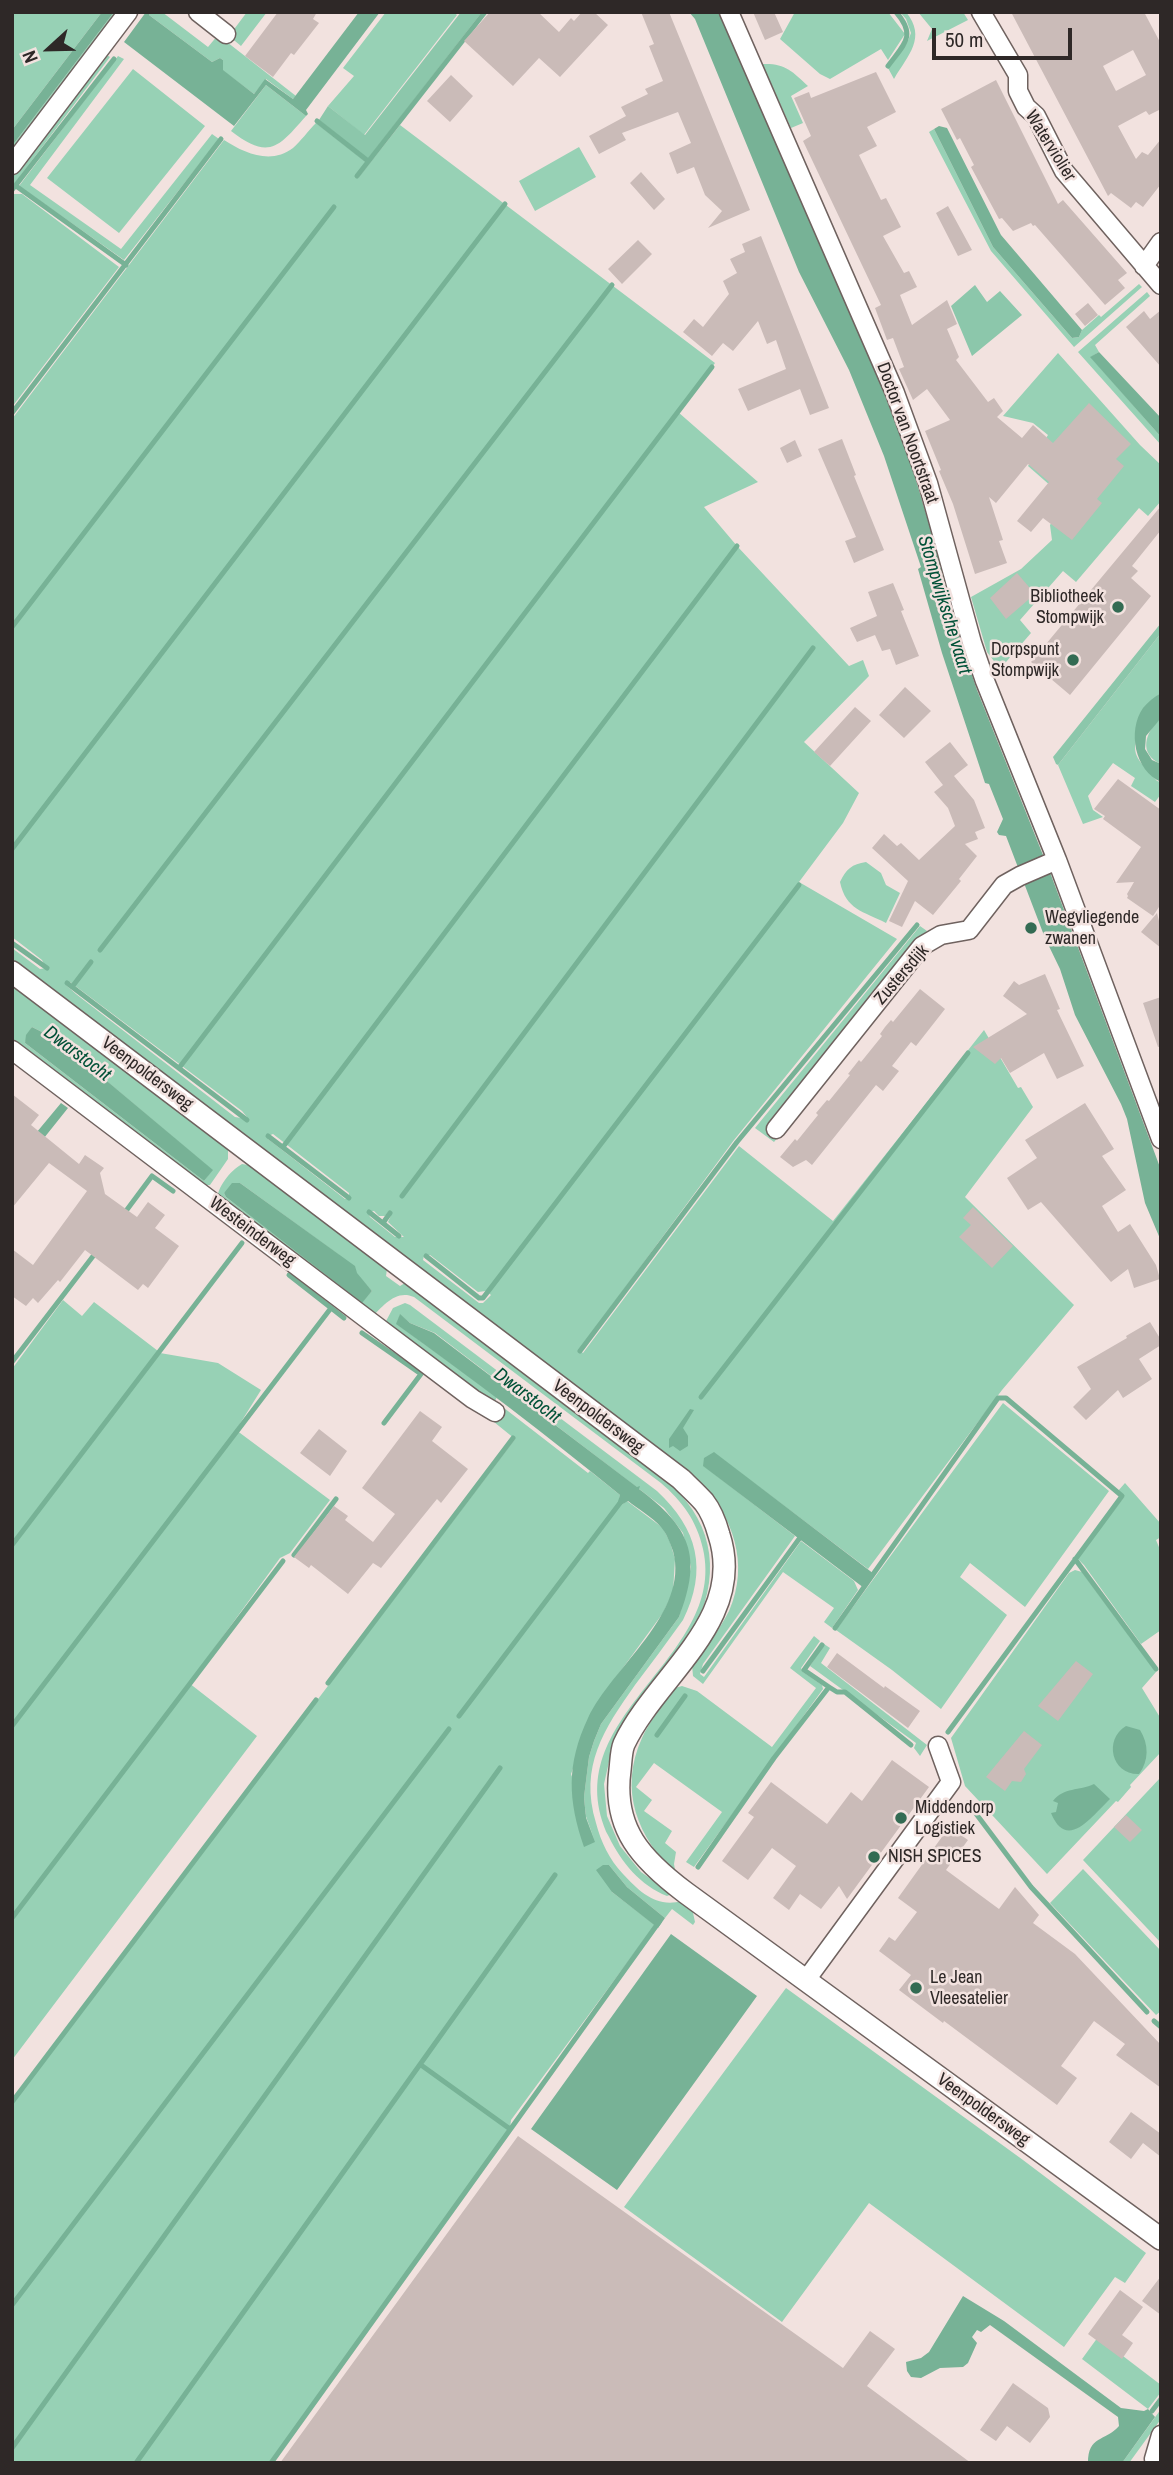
<!DOCTYPE html>
<style>
body{margin:0}
#map{position:relative;width:1173px;height:2475px;overflow:hidden;background:#f2e2df;font-family:"Archivo Narrow",sans-serif}
canvas{display:block}
.frame{position:absolute;inset:0;border:14px solid #2e2827;pointer-events:none}
.north{position:absolute;left:14px;top:14px;width:70px;height:70px;-webkit-text-stroke:5px #f2e2df;paint-order:stroke;rotate:248deg;font-size:19px;font-weight:700;line-height:28px;text-align:center;color:#2e2827}
.north::after{content:'';display:block;margin:auto;width:24px;height:32px;background:#2e2827;clip-path:polygon(50% 0,100% 100%,50% 72%,0 100%)}
.scale{position:absolute;left:932px;top:28px;width:140px;height:32px;box-sizing:border-box;border:4px solid #2e2827;border-top:0;padding-left:9px;font-size:21px;line-height:24px;white-space:nowrap;color:#2e2827;-webkit-text-stroke:5px #f2e2df;paint-order:stroke}
</style>
<div id="map">
<canvas width="1173" height="2475"></canvas>
<div class="frame"></div>
<div class="north">N</div>
<div class="scale">50 m</div>
</div>
<script>
const g = document.querySelector('canvas').getContext('2d');
g.lineJoin = 'round';
function fill(path, color) {
  g.fillStyle = color;
  g.fill(path, 'evenodd');
}
function trace(path, color, width, dash) {
  g.strokeStyle = color;
  g.lineWidth = width;
  g.lineCap = dash ? 'butt' : 'round';
  g.setLineDash(dash || []);
  g.stroke(path);
}
function drawText(font, color, halo, rows, align = 'center') {
  g.font = font + ' "Archivo Narrow",sans-serif';
  g.lineWidth = 5;
  g.setLineDash([]);
  g.textBaseline = 'middle';
  g.strokeStyle = halo;
  g.fillStyle = color;
  for (const [text, x, y, turn = 0] of rows) {
    g.save();
    g.translate(x, y);
    g.rotate((+turn || 0) * Math.PI / 180);
    g.textAlign = isNaN(turn) ? turn : align;
    if (halo) g.strokeText(text, 0, 0);
    g.fillText(text, 0, 0);
    g.restore();
  }
}
const green = new Path2D(`
 M12,12H102L12,130Z
 M114,12H121L12,157V146Z
 M150,12H162L208,47L218,35L296,96L293,99L266,79L254,94L222,70L223,60L220,58L212,62L149,15Z
 M247,12H267L241,46L229,36Z
 M386,12H454L457,15L364,135L328,106L354,76L343,68Z
 M795,12H888L905,34L888,60L881,49L830,79L820,74L780,39Z
 M900,12H906C927,38 908,55 894,79L888,68L907,43L911,33L906,19Z
 M918,12H963L968,20L927,41L932,29Z
 M107,55L110,57L12,187V174L101,56Z
 M118,56L124,59L30,185L121,249L212,134L219,139L124,260L19,186Z
 M762,64C785,63 792,71 808,86L791,96L803,123L791,128Z
 M133,69L205,126L119,233L47,178Z
 M266,85L306,116C278,148 269,160 231,131Z
 M316,123L366,162L355,176L358,178L400,125L715,363L678,412L758,482L704,507L737,546L849,666L863,660L869,676L804,742L859,793L843,823L799,882L897,939L734,1140L579,1350L583,1353L739,1146L833,1221L984,1030L1018,1088L1021,1087L1033,1107L965,1197L1074,1305L1002,1390L868,1569L714,1453L704,1466L795,1536L703,1664L700,1674L704,1677L801,1541L854,1581L858,1590L832,1628L824,1622L834,1608L783,1572L703,1684L693,1676L692,1665C705,1648 719,1631 729,1611C750,1564 733,1516 699,1481L12,960V948L40,969L46,968L42,960L12,937V419L224,140C244,153 271,165 293,148C301,141 308,131 316,123ZM70,982L242,1111L247,1117V1119L235,1117L76,994L66,985ZM273,1134L349,1193V1198L345,1199L268,1139V1136ZM374,1211L379,1216H385L389,1211L392,1213L388,1222L404,1237H395L370,1217L368,1212ZM430,1255L478,1292L486,1291L491,1295L483,1303H479L423,1260L424,1256Z
 M934,129L993,247L1072,338L1079,337L1082,330L1099,315L1101,317L1139,284L1142,287L1074,347L991,251L929,132Z
 M579,147L596,177L535,211L519,181Z
 M14,194H22L119,267L12,407Z
 M1147,292L1150,296L1095,345L1099,352L1091,357L1161,437V445L1078,352Z
 M1058,353L1140,445L1161,465V501L1148,516L1139,508L1076,582L1063,571L1020,620L1031,633L1000,669L987,652L971,597L1021,569L1052,540L1050,525L1068,501L1028,466L1048,435L1033,423L1003,416Z
 M1161,633V693C1147,702 1131,736 1136,754C1139,763 1151,773 1157,781L1161,782V794L1155,802L1131,786L1135,778L1113,763L1088,796L1093,810L1103,817L1083,824L1058,765Z
 M1161,718V764C1138,754 1145,732 1161,718Z
 M866,862L881,873L886,885L900,893L886,923C863,911 846,910 840,882C846,869 852,864 866,862Z
 M920,926L927,931L769,1128L779,1136L774,1142L755,1128Z
 M12,985L228,1149V1159L210,1185L198,1186L12,1044ZM32,1027L58,1040L212,1170L204,1181L25,1043Z
 M242,1164L248,1165L387,1269L386,1276L400,1286L405,1283L664,1479C711,1517 722,1568 697,1623L613,1744L604,1784L607,1816L620,1846L641,1872L672,1894L667,1896C641,1886 621,1862 609,1837C552,1717 728,1659 703,1549C697,1521 682,1501 661,1483L414,1297C396,1289 383,1306 371,1318L217,1201C217,1187 230,1171 242,1164ZM240,1183L339,1255L372,1291L362,1302L226,1197L224,1193Z
 M63,1300L82,1316L94,1302L158,1351L12,1542V1369Z
 M405,1303L410,1305L657,1491C698,1529 708,1570 683,1620C667,1642 651,1664 635,1685C604,1729 579,1766 596,1823C601,1842 609,1859 623,1874C640,1892 656,1908 682,1901L692,1908L695,1922L693,1925L672,1909L665,1918L627,1887L609,1865L612,1892L655,1925L511,2120L510,2129L271,2463H12V2103L515,1439L494,1422L503,1410L480,1399L385,1323L393,1308ZM400,1315L410,1323L435,1333L664,1508L683,1533L691,1567L679,1617L601,1724L594,1741L589,1757L584,1797L586,1818L595,1842L571,1774L598,1702L663,1613L673,1592L675,1559L670,1542L663,1528L627,1501L618,1507L620,1495L590,1471L588,1473L495,1401L497,1397L397,1324Z
 M160,1353L218,1363L261,1390L236,1430L330,1500L290,1553L280,1558L189,1683L257,1736L12,2060V1547Z
 M1003,1403L1109,1491L1025,1607L970,1563L960,1577L1007,1615L941,1709L892,1670L836,1630Z
 M1125,1483L1161,1524V1537L1156,1540L1161,1552V1630L1141,1644L1084,1565L1077,1558L1124,1497L1118,1491Z
 M1075,1570L1082,1572L1156,1672L1142,1688L1161,1719V1752L1130,1785L1131,1787L1118,1802L1116,1801L1047,1874L965,1786L951,1738L1069,1573Z
 M814,1636L820,1641L801,1668L803,1672L822,1685L823,1689L694,1867L686,1862L722,1812L654,1763L636,1787L652,1800L644,1811L672,1831L665,1843L676,1852L674,1864L676,1875C638,1837 618,1791 642,1738C650,1720 664,1704 675,1688L682,1686L697,1691L772,1747L816,1688L790,1668Z
 M824,1644L830,1648L821,1663L927,1745L920,1756L914,1748L916,1743L810,1666Z
 M1161,1777V1943L1083,1860Z
 M1083,1869L1161,1951V2011L1156,2015L1050,1903Z
 M786,1988L1023,2160L1146,2253L1125,2283L1115,2277L1064,2347L869,2203L782,2322L624,2207Z
 M1098,2337L1161,2385V2392L1148,2409L1082,2359Z
 M1161,2409V2419L1129,2463H1122Z`);
const forest = new Path2D(`
 M461,12H482L368,159L319,120L328,106L365,135Z
 M975,285L987,302L1000,291L1022,315L972,356L951,306Z
 M1161,623V633L1058,765L1056,764L1053,757Z`);
const water = new Path2D(`
 M102,12H114L12,146V130Z
 M146,12H150L149,15L212,62L220,58L223,60V70L254,94L265,79L293,99L359,12H380L306,110L308,114L306,116L266,85L234,126L124,42Z
 M689,12H719L872,361L913,470L937,551L962,646L977,690L1051,875L1161,1170V1241L1145,1203L1127,1119L1121,1104L1075,1015L1060,969L1045,938L1006,836L999,835L997,832L1003,819L989,784L985,783L942,653L918,569L921,567L884,456L849,370L799,272L695,19Z
 M939,126L947,128L1001,235L1082,330L1079,337L1072,338L993,247L934,129Z
 M1099,352L1161,418V437L1090,357Z
 M1161,693V718L1146,736L1145,749L1152,760L1161,764V782C1135,771 1127,731 1143,708C1148,702 1154,697 1161,693Z
 M32,1027L58,1040L213,1170L204,1181L25,1043L26,1035Z
 M61,1103L68,1108L12,1178V1162Z
 M232,1183H240L355,1266L357,1273L372,1291L362,1303L226,1197L224,1193Z
 M400,1314L410,1323L434,1333L637,1487L640,1486L639,1489C690,1527 703,1556 679,1617L601,1724L594,1741L589,1757L584,1797L586,1818L595,1842L584,1847C568,1800 566,1765 588,1718C612,1667 690,1613 673,1551C670,1543 667,1534 661,1527C652,1517 638,1509 628,1501L616,1508L620,1495C548,1436 473,1379 396,1324Z
 M690,1409L694,1410L683,1428L688,1436V1446L680,1451L673,1446L669,1448V1439Z
 M714,1452L874,1574L864,1588L703,1466L704,1458Z
 M1126,1726L1140,1730C1149,1744 1149,1761 1139,1774C1112,1775 1103,1740 1126,1726Z
 M1094,1784L1110,1799C1092,1816 1067,1852 1051,1813L1056,1812L1058,1803L1053,1801C1064,1787 1079,1791 1094,1784Z
 M603,1865H609L627,1887L665,1918L658,1928L612,1892L596,1870Z
 M671,1934L757,1996L617,2190L531,2129Z
 M963,2296L1004,2321L1121,2408L1144,2411L1148,2409L1155,2417L1122,2463H1088C1088,2435 1105,2442 1119,2426L1118,2417L990,2325L981,2332L977,2330L972,2337L977,2343L968,2363L963,2367L940,2368L921,2378L911,2377L907,2371L906,2362L921,2358L929,2352Z`);
const stream = new Path2D(`
 M888,66C904,44 917,36 896,12
 M317,121L368,161
 M357,176L485,12
 M16,186L126,265
 M12,190L114,59
 M12,413L221,139
 M12,627L334,207
 M12,849L505,204
 M12,943L47,968
 M100,950L612,285
 M67,983L247,1120
 M72,987L91,962
 M179,1068L712,367
 M268,1136L349,1198
 M283,1147L737,546
 M402,1196L813,648
 M369,1212L399,1236
 M123,1215L152,1176L173,1191
 M383,1223L390,1213
 M426,1256L479,1298H483L799,885
 M289,1275L344,1318
 M362,1333L421,1374L384,1423
 M580,1351L737,1142L917,925
 M12,1362L97,1251
 M701,1397L968,1053
 M12,1545L242,1243
 M294,1555L336,1499
 M1075,1559L1156,1669
 M835,1628L998,1398H1006L1122,1496L948,1732
 M703,1671L799,1539
 M328,1683L513,1438
 M829,1687L837,1692H845L911,1745
 M459,1716L620,1503
 M12,1726L331,1308
 M657,1735L685,1696
 M968,1803L1031,1887L1147,2012
 M698,1867L774,1758L829,1687L804,1670L822,1645
 M12,1918L283,1561
 M1154,2021L1161,2027
 M421,2065L510,2129
 M12,2102L316,1700
 M12,2305L449,1729
 M1152,2411L1161,2399
 M12,2448L500,1768
 M136,2463L555,1875
 M271,2463L659,1922`);
const building = new Path2D(`
 M278,12H317L313,19L319,23L294,55L291,53L273,77L245,56Z
 M490,12H538L559,32L571,18L574,21L582,12H594L608,25L560,77L539,58L513,86L464,41Z
 M641,12H669L750,210L708,228L722,211L705,195L694,167L677,174L669,153L691,143L678,112L622,133L626,140L599,154L589,136L626,116L621,107L648,94L645,89L663,81L649,46L654,44Z
 M753,12H774L783,32L765,40Z
 M1011,12H1144L1161,44V109L1149,115L1146,111L1118,126L1136,159L1142,152L1148,155L1161,139V184L1143,207L1136,202L1131,208L1111,193L1108,196ZM1133,50L1146,75L1116,91L1103,66Z
 M876,72L896,112L867,127L877,146L859,155L881,200L886,198L901,227L883,236L904,273L909,271L917,287L900,295L912,325L947,300L957,324L947,329L959,357L956,360L988,402L994,398L1003,411L997,417L1022,438L1033,425L1053,443L1089,403L1131,444L1116,459L1124,466L1097,499L1102,503L1072,540L1043,518L1031,532L1017,521L1049,482L1028,464L996,503L989,497L1003,540L999,541L1007,563L975,574L953,504L939,471L941,470L925,431L950,420L927,389L913,400L899,369L904,367L893,338L887,340L875,308L881,305L803,141L811,136L794,98L809,92L811,98Z
 M451,75L473,96L450,122L427,101Z
 M996,80L1058,204L1063,200L1127,273L1118,280L1125,288L1105,305L1035,225L1033,226L1031,223L1013,231L1002,218L999,219L971,167L974,165L960,138L957,140L941,109Z
 M641,172L665,199L654,210L630,183Z
 M948,206L972,250L958,256L936,213Z
 M761,236L829,408L810,415L800,389L748,411L738,389L786,369L776,340L767,344L758,321L733,351L723,343L712,356L683,332L694,319L703,327L729,294L723,281L737,273L730,259L745,252L742,244Z
 M638,240L652,254L622,284L608,269Z
 M1088,303L1098,315L1085,326L1075,314Z
 M1161,310V367L1126,327L1144,311L1150,319Z
 M842,439L856,475L854,476L884,550L854,563L845,541L856,537L818,449Z
 M795,440L802,456L787,463L780,448Z
 M1161,506V530L1132,566L1138,571L1131,578L1151,596L1070,695L1031,662Z
 M1017,573L1035,594L1006,619L990,598Z
 M893,583L904,610L901,611L919,656L896,665L890,649L882,651L875,635L857,642L850,628L877,616L868,592Z
 M905,687L931,711L904,738L879,715Z
 M855,707L871,721L830,766L814,752Z
 M950,742L968,765L954,776L974,800L985,828L975,832L978,839L965,844L977,856L959,879L961,881L933,915L915,901L902,927L889,921L908,881L872,848L884,834L897,846L901,843L919,860L955,826L948,808L934,792L943,785L925,762Z
 M1118,779L1161,810V904L1153,916L1127,898L1128,896L1127,894L1134,882L1116,883L1141,847L1103,819L1105,816L1094,809Z
 M1157,913L1161,929V948L1141,932Z
 M1045,974L1060,1009L1057,1010L1084,1066L1057,1079L1044,1053L1010,1073L1001,1058L995,1064L973,1047L1027,1014L1003,996L1014,981L1019,985Z
 M920,989L945,1009L916,1046L911,1042L892,1066L899,1071L883,1091L876,1085L812,1165L806,1160L793,1167L780,1157L795,1139L797,1141L818,1115L816,1113L827,1100L829,1101L850,1075L848,1074L859,1060L861,1062L882,1036L880,1034L885,1027L891,1020L893,1022Z
 M1161,997V1046L1158,1047L1143,1003Z
 M12,1094L39,1115L31,1125L79,1164L85,1155L104,1168L100,1173L105,1194L137,1217L148,1202L165,1215L155,1228L179,1246L148,1288L143,1284L138,1290L85,1250L60,1282L58,1280L38,1303L33,1298L26,1306L12,1296V1249L33,1265L87,1191L49,1163L12,1208Z
 M1085,1103L1114,1149L1102,1156L1126,1190L1102,1206L1118,1232L1130,1224L1156,1265L1160,1279L1134,1288L1128,1269L1111,1282L1041,1202L1028,1210L1007,1178L1037,1158L1025,1140Z
 M973,1207L1013,1246L992,1268L959,1237L971,1225L963,1218Z
 M1150,1322L1161,1340V1345L1139,1359L1152,1379L1123,1398L1118,1390L1086,1420L1073,1407L1091,1389L1077,1367L1127,1338L1126,1336Z
 M420,1411L442,1427L432,1441L468,1469L441,1503L437,1499L381,1568L373,1563L348,1594L311,1565L309,1568L294,1557L334,1506L348,1516L345,1520L373,1542L395,1514L362,1488Z
 M319,1429L347,1451L330,1476L300,1453Z
 M837,1653L884,1688L885,1686L920,1711L908,1728L827,1667Z
 M1076,1661L1093,1674L1058,1721L1038,1706Z
 M1024,1731L1042,1745L1024,1769L1026,1774L1021,1782L1012,1781L1005,1791L986,1777Z
 M892,1760L929,1787L847,1899L839,1886L821,1909L800,1894L789,1910L773,1898L796,1866L772,1848L748,1880L722,1861L754,1817L748,1813L771,1782L827,1824L851,1792L862,1801Z
 M1126,1815L1142,1830L1130,1842L1114,1827Z
 M949,1827L968,1840L946,1870L999,1909L1015,1887L1039,1915L1033,1923L1075,1954L1161,2045V2088L1116,2055L1125,2044L1094,2021L1061,2066L1077,2078L1057,2105L944,2021L943,2023L899,1990L911,1975L879,1951L889,1937L895,1941L917,1912L898,1898Z
 M1131,2112L1161,2134V2157L1143,2143L1131,2159L1109,2142Z
 M518,2136L843,2368L870,2331L895,2349L867,2386L971,2463H280Z
 M1161,2276V2315L1142,2301Z
 M1120,2290L1143,2307L1122,2335L1133,2343L1122,2359L1088,2334Z
 M1013,2383L1048,2408L1050,2417L1030,2443L1007,2426L996,2441L980,2430Z`);
const minor = new Path2D(`
 M198,12L226,34
 M729,12L895,393L928,483L972,643L985,681L1057,860L1161,1139
 M981,12L1018,75V91L1026,107L1036,116L1064,171L1161,285
 M12,165L128,12
 M1144,266L1161,242
 M12,1050L363,1316L473,1399L495,1412
 M776,1129L922,946L941,935L969,930L1004,885L1020,876L1057,860
 M806,1980L951,1782L938,1746
 M1154,2459L1161,2435`);
const tertiary = new Path2D(`
 M12,972L681,1479C688,1486 697,1494 704,1502C711,1511 716,1524 719,1535C747,1620 656,1676 624,1744C621,1751 621,1762 620,1770C612,1829 642,1860 686,1893L1161,2239`);
const markers = [
 [1118,607,7,"#336b53"],
 [1073,660,7,"#336b53"],
 [1031,928,7,"#336b53"],
 [901,1818,7,"#336b53"],
 [874,1857,7,"#336b53"],
 [916,1988,7,"#336b53"]
];
const streetNames = [
 ["Waterviolier",1050,146,58],
 ["Doctor van Noortstraat",907,433,70],
 ["Zustersdijk",902,975,-49],
 ["Veenpoldersweg",147,1074,37],
 ["Westeinderweg",252,1232,37],
 ["Veenpoldersweg",598,1417,37],
 ["Veenpoldersweg",983,2110,36]
];
const poiNames = [
 ["Bibliotheek",1104,597,"right"],
 ["Stompwijk",1104,618,"right"],
 ["Dorpspunt",1059,650,"right"],
 ["Stompwijk",1059,671,"right"],
 ["Wegvliegende",1045,918],
 ["zwanen",1045,939],
 ["Middendorp",915,1808],
 ["Logistiek",915,1829],
 ["NISH SPICES",888,1857],
 ["Le Jean",930,1978],
 ["Vleesatelier",930,1999]
];
const waterNames = [
 ["Stompwijksche vaart",944,605,73],
 ["Dwarstocht",77,1054,37],
 ["Dwarstocht",527,1396,37]
];
fill(green, '#97d1b5');
fill(forest, '#8cc7ab');
fill(water, '#77b296');
trace(stream, '#77b296', 5);
fill(building, '#cabbb8');
trace(minor, '#6f625f', 21);
trace(tertiary, '#6f625f', 24);
trace(minor, '#fff', 18);
trace(tertiary, '#fff', 21);
for (const [x, y, r, color] of markers) {
  const dot = new Path2D();
  dot.arc(x, y, r, 0, 2 * Math.PI);
  g.fillStyle = color;
  g.fill(dot);
  trace(dot, '#f2e2df', 2.5);
}
drawText('18px', '#2e2827', '#f2e2df', streetNames);
drawText('18px', '#2e2827', '#f2e2df', poiNames, 'left');
drawText('italic 19px', '#005137', '#f2e2df', waterNames);
</script>
